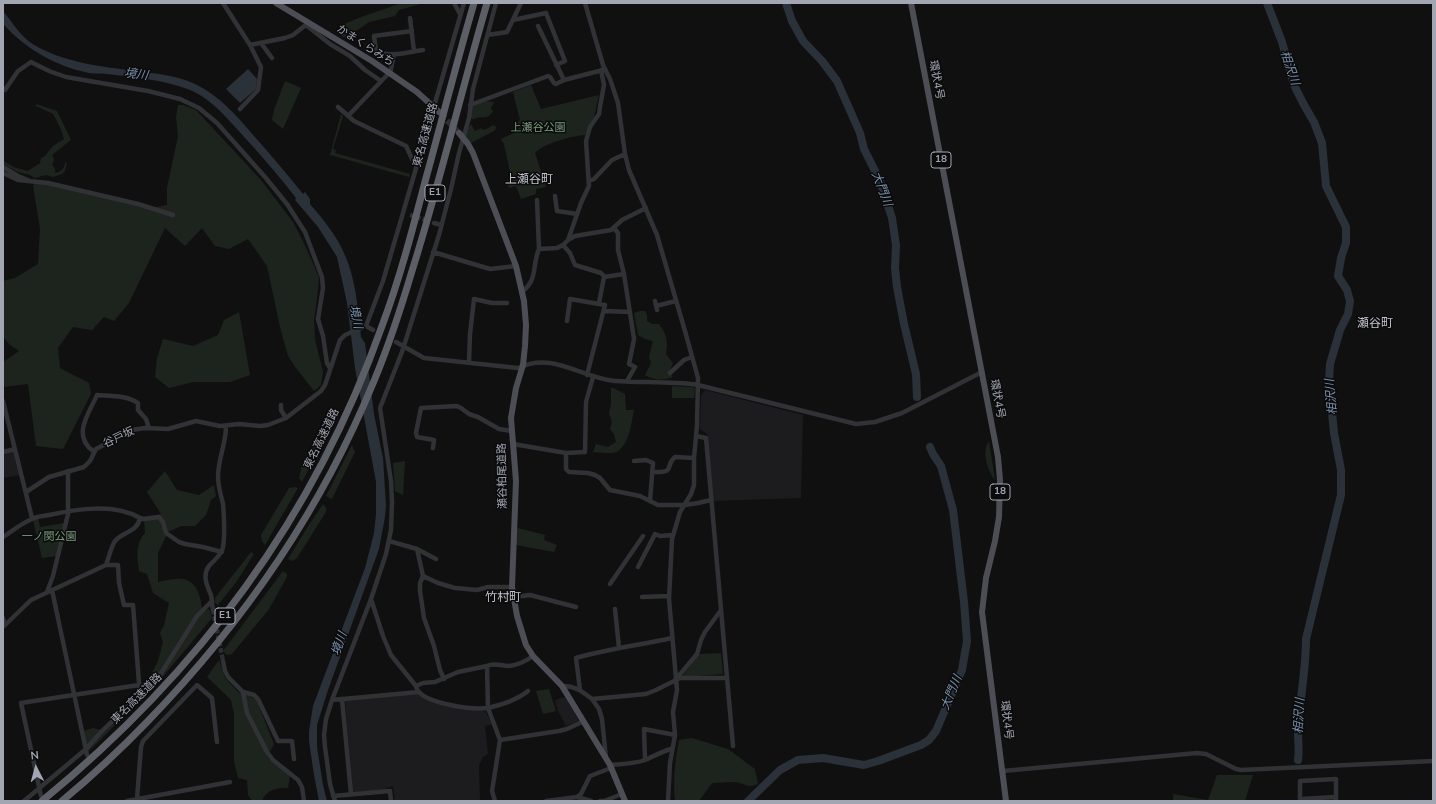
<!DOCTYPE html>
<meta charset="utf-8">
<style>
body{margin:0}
#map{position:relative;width:1436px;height:804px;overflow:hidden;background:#101011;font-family:"Nunito Sans",sans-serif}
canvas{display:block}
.frame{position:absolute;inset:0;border:4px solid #a2a5b2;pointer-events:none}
.north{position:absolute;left:16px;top:748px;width:40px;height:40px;-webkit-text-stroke:3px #0b0b0c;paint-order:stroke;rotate:354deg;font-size:11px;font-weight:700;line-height:16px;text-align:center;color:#a2a5b2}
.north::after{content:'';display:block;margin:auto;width:14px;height:18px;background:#a2a5b2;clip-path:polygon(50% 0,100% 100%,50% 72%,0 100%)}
</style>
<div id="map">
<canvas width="1436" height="804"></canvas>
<div class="frame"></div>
<div class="north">N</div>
</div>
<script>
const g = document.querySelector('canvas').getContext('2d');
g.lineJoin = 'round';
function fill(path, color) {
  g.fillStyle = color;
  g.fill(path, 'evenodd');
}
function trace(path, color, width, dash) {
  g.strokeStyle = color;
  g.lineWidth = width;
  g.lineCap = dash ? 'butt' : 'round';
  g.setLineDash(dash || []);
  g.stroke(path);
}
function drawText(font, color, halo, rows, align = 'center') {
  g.font = font + ' "Nunito Sans","Noto Sans JP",sans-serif';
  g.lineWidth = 3;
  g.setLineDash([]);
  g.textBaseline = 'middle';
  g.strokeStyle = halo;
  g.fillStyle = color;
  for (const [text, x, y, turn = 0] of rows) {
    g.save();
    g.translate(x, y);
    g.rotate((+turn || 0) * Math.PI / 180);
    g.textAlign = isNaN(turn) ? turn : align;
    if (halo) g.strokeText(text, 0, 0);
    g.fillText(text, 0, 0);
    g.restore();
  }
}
const built = new Path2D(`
 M705,390L803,415L801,498L712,501L707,434L700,429L701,395Z
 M15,449L20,475L3,478V454Z
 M417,694L438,704L485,711L492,724L485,726L488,754L483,757L479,766L480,801H393L395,798L393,786L386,788V790L355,792L352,791L345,700Z
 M565,697L579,721L566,726L558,711L555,700Z`);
const green = new Path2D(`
 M402,3H424L399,10L395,16L369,22L346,38L341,36V28L344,24L364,16Z
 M285,81L301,88L283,129L272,120L274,110Z
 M531,85L541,109L599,95L594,117L585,135C572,136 544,143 535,153L546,187L536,189V194L521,199L516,186L509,188L507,181L511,177L504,144L501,139L516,132L517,123L520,120L513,92Z
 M486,101L494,102L491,108L493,111C486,122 482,114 474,119L468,118L473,102Z
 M36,104L57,111L71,140L52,155L54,159L53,163L52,164L55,169V173C61,172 65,168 65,162L67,163L65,171L62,174L53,177L46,175L35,178L30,175L18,172L3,164V161L16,168L28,171L40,163L41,158L44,157L53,146L64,139L60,127L53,114L36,106Z
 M178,105H183L196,110L261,180L293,222L304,243L319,277L317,298L314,320L315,340L323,372L321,385L314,391L296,368L288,356L280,327L267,266L248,239L229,249L215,246L202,228L185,246L165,228L129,303L114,321L104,317L92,330L73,327L58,348L60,368L89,383L91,394L63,449L36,446L28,384L3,387V362L19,351L10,345L3,337V281L15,278L38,264L40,229L33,185L41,182L151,208L167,205V188L178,136L176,117Z
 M341,114L343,116L333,149L336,150L335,153L410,174L409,177L330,155Z
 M471,124L475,131L482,128L483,130L489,128L491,126L494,125L497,128L494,131L471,143L466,138L464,132Z
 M640,311H645L647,315V321L652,324H659C667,334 668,342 666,354L673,363L669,373L673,377C664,381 652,380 645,375L651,363L649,357L653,341L645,339L638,335L634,313Z
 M239,312L250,375L230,382H193L169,388L155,377L157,358L163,339L193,346L218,335L224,320Z
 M672,386L693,387L695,389L694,398H672Z
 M611,387L625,394L626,410H634C631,423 630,443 618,451C612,455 599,452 593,452L596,444L608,447L616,442L614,434L610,429L612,422L609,413L611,405Z
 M332,416L334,419L302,482L299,478L302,464Z
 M989,441L995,480C988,472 981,451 989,441Z
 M352,445L355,452L332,499L326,496Z
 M405,461L403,495L395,491L393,463Z
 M165,471L177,490L199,495L214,485L216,496L211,500L206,515L195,526H181L168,532L158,553V582C165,581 174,578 181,579C197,580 201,597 202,610L204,611L209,609L212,618L160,680L88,752L84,731L93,728L101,730L160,675L150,681L149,679L158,661L163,642L160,633L164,625L169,603L153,593L147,574L139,571C137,557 135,544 145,533L144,519L161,514L147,492Z
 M294,487L298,488L265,545L262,541L261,535L289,488Z
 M323,504L326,508V512L297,558L293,561L288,559L307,528Z
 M38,518L40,527L64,523L56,556L42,558L33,520Z
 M517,528L545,535L544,540L557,545L554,552L516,545Z
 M251,552L254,554L237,581L218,605L215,603V598Z
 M283,571L287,574V577L269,609L232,654L227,655L223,651Z
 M721,653L723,674L682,677L699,654Z
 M219,660L225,678L238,692L256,699L274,744L267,757L290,776L288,788C277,788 267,789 262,801H252L248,795L247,780L238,778L234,761V714L231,700L207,677Z
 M549,689L556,711L543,714L536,691Z
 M692,738L728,749L755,769L758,784C746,789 744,782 732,782C725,782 719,783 712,783L699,801H675C673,780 675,761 679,740Z
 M1217,775H1253L1245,801H1173V794L1208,800Z`);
const water = new Path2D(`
 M3,11C14,24 21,38 36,46C68,64 107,67 142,72C160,74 178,76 195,84C220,96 236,115 254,136C271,155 287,174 303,194L305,192L310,199V204C323,219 336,235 344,253C356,278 358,310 361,337L365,343L374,414L383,458L386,506L385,517L379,549L328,690L317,725V747L323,785L327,801H319L314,775L309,741V731L313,706L365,568L374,533L376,514V482L355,368L347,303L337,257L318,227L295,200L296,198C281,178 264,159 247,140C230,122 214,100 190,90C164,80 135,77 107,74C101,73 94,74 89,73C55,66 26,49 3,24Z
 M248,69L257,79L256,89L240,103L226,89Z`);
const river = new Path2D(`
 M786,3L792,21L803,41L822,61L837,81L860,133L864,149L880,181L892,218L896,245L895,268L897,287L904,324L916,374L917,397
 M1267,3L1282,42L1294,85L1304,105L1314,122L1322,143L1326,186L1346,227V243L1341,258L1338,276L1347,290L1350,301L1348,314L1340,330L1330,364L1329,382L1334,433L1341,470V495L1306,639C1306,667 1301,695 1298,723C1297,735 1300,748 1298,760
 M748,801L780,770L798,760L823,758L864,765L878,761L921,745L929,740L936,731L962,670L967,641L964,602L953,510L941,466L933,454L930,447`);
const minorTunnel = new Path2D(`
 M410,215L429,221
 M213,610L223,661`);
const majorTunnel = new Path2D(`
 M441,114L459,133`);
const minor = new Path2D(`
 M223,3L250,45L261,67L258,90L240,109
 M454,3L460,14
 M585,3L603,65L610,79L618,103L625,154L629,170L657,235L685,331L698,378L697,425L694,458V485L691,494L680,512L672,539L669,599L677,690L673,712L675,735L670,763L668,801
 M410,18L414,51
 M513,20L546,13L565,61L556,65
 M306,25L330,44L350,56L365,70L381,81
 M538,26L564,80L603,70
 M412,31L374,36L376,51C389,58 409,52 423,50
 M488,35L507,32L521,3
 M261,43L272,58
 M250,45L285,38L293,35L307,24
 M390,74L394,54
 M3,88L5,90L18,71L31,62L49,71L66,77L148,91L180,99L199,108L217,123L265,177L287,204L305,232L322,277L323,288L318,319L323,336L327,363L330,368
 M470,105L548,76L550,77L554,83L556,84L564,80
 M338,107L354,121L406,146L413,161L417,164
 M348,116L389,73
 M3,167L18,176L30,181
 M3,173L18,180L48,183L138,204L173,215
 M589,181L594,179L612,160L625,154
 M555,196L557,211L577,214
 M434,223L441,225
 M614,228L618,233V250L624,274
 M568,240L575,236L611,230L622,220L646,208
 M563,245L570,253L575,265L601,273L603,275L604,277
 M539,249L557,248L563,245L568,240L581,203L589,186L586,141L590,127L599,114L600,107L604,85L601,70
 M433,252L490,269L516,266
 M523,291C538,279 532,265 539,249L537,200
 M655,301L657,310
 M599,303L604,277L624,274L634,339L629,364L635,367L627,381
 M656,306L676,301
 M604,311L630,312
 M567,321L570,299L605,305L587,375
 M366,326L383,281L403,213L464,3
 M366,326L373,330
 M396,342L424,358L518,368C554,351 580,378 615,381C643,383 670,381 698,385L856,424L875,422L902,413L982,372
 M469,362L470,334L474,299L492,303H507
 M670,373L684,360L692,357
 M3,401L32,518
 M281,405V410L286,418
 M696,436L706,438L733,746
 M513,444L566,453V469L569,472L588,473L595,475L600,478L610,490L640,496L658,505H685L698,503L711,500
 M433,448L434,440L417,437L416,433L421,408L457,406L461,408L469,414L478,417L499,429L512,431
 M3,452L15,449
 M94,452C71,435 89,414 97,395C110,396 126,395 138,403V410L146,419L149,428
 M566,453L585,452L586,402L593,377
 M634,461L646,460L653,463L650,501
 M652,472C677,473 664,466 675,457L694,458
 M26,492L49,477L84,467L90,461L96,449L132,430L145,428L168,429L196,421L220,426L239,424L260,426L268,425L286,418L321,391L325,385L340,340L345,335L366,326
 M140,518L143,519L159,517L163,522L166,533L179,542L185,544L203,547L222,552
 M3,537C12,531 22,523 32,519C37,516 44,516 49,515C77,509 114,503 140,518C137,533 123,531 115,541C111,547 109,557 106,565
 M389,541L417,549L436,559
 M417,549L423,576L420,583V591L424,618L434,646L440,670L444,679
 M638,567L655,534L660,536L673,535
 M423,576L438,583L455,588L477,590L488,587H512
 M610,584L643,536
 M52,590L87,755
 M47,592L53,576L68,514V471
 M514,597L530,595L576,607
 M642,597L669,596
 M371,599L383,636L391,655L416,686C416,687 418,692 419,692C430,704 472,710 488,708C501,705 517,700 528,691
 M615,609L619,648
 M213,610C212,605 212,600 211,595C207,586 202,575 209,566C214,560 222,555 223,547C225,537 224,514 223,504C221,495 218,486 218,477C218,459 226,444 226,426
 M3,618L5,625
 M3,627L31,600L106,565H118L119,583L124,605H133L140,696
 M223,661L225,671L228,677L243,692L247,713L267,752L273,760L298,780L302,787L304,801
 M487,666L488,708L500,740L493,785L492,791L495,801
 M677,678L697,654L701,640L705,632L721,610
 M416,686L423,683L435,682L458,672L487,666C494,662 501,666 509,666C518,665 526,661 533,656
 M562,686C574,685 583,692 592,699L646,694L656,690L680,678H727
 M580,690L576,658C607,649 640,645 672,638
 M243,692L254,695L258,699L278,741H292L294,759
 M342,699L351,794
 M592,699L599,709L602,719L606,758
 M332,700L419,692
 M500,740L559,731L567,729L584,721
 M645,760L644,729L675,735
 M610,765C621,764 634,764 645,760C654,756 661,752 671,749
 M1003,771L1197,753L1206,754L1236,769L1241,770L1433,761
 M41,796L21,703L139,685
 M333,796L390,791L391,801
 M577,797L581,794L590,776L611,768
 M137,799L141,747L143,741L197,685L212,698L217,742
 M1300,799L1336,797
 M24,801L86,749L102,731L160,675L197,616L212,601
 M127,801L230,782
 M335,801L330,784L325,747L324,735L326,719L332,700L371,599L386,554L391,530L392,502L391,481L380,408L402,352L439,235L451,189L459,153L469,118L473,89L496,3
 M546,801L577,797L591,801
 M600,801H604L622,794
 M1300,801V781L1336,779V801`);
const major = new Path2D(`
 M276,3L372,61L417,92L439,112
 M911,3L998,457L1000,480L999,517L995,541L986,578L982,612L1006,801
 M459,133L468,144L473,153L516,266L524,301L526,325L525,346L523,365L516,388L511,418L516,481L512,587L517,616L526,645L533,656L562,686L610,765L625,801`);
const highway = new Path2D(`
 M42,801C199,672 314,518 382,326C400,278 413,228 426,178C442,120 457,61 474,3
 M62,801C92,776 120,750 147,722C243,623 322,508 374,381C389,345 401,308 412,271C440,182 461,92 487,3`);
const shields = [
 [941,160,20],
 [435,193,20],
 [1000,492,20],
 [225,616,20]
];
const shieldNames = [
 ["18",941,160],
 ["E1",435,193],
 ["18",1000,492],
 ["E1",225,616]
];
const streetNames = [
 ["かまくらみち",365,46,33],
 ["環状4号",936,80,79],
 ["東名高速道路",426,135,-75],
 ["環状4号",997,399,79],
 ["谷戸坂",119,438,-25],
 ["東名高速道路",322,439,-64],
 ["瀬谷柏尾道路",503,476,-91],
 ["東名高速道路",137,699,-45],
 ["環状4号",1006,720,83]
];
const parkNames = [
 ["上瀬谷公園",538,128],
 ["一ノ関公園",49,537]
];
const waterNames = [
 ["相沢川",1289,68,71],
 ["境川",136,75,8],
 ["大門川",881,189,69],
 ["境川",355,317,78],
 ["相沢川",1332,397,-95],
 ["境川",340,644,-71],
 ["大門川",952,693,-67],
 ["相沢川",1300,716,-87]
];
const neighbourhoodNames = [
 ["上瀬谷町",529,180],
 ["瀬谷町",1375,324],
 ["竹村町",503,598]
];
fill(built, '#1c1c1e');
fill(green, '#1d241e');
fill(water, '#2a3139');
trace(river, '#2a3139', 8);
trace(minorTunnel, '#2d2e31', 4.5, [4.5, 2]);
trace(majorTunnel, '#2d2e31', 6, [6, 3]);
trace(minor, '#313236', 4.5);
trace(major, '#4d4e55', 6);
trace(highway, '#5d5f67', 7);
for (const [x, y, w] of shields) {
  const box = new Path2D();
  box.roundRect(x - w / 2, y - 8, w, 16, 3);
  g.fillStyle = '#0b0b0c';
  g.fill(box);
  trace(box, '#a2a5b2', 1);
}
drawText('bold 10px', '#a2a5b2', null, shieldNames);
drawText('11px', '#a2a5b2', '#0b0b0c', streetNames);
drawText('11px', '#799c7e', '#0b0b0c', parkNames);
drawText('italic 12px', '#7990ac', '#0b0b0c', waterNames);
drawText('12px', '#c2c4ce', '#0b0b0c', neighbourhoodNames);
</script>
